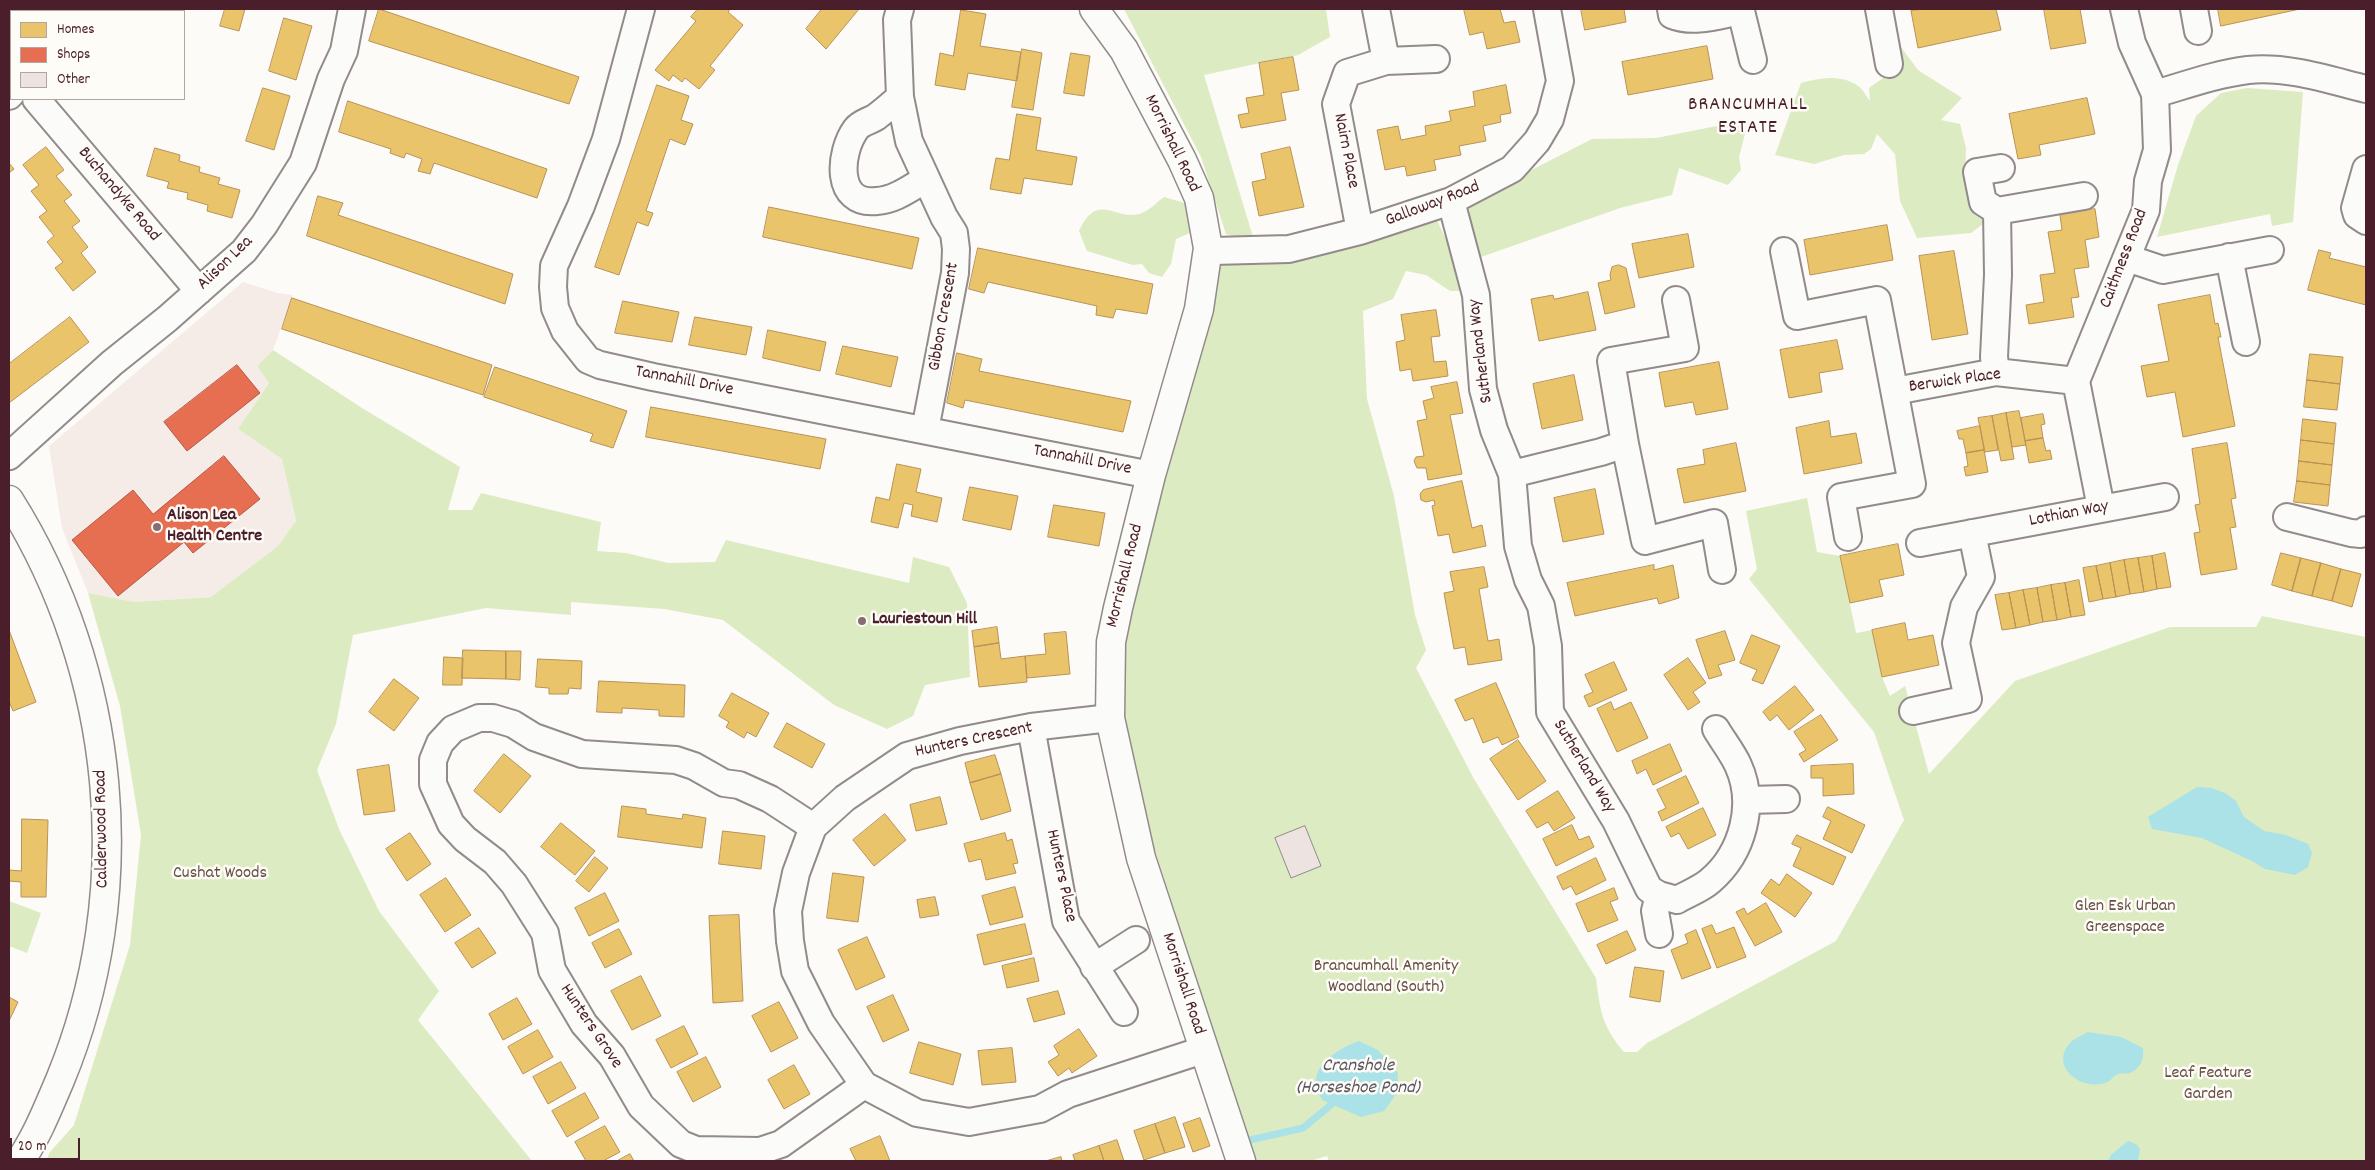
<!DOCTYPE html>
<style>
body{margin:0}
#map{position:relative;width:2375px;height:1170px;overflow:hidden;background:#fcfbf8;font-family:Dekko,sans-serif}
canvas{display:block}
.frame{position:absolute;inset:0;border:10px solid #4a1f2b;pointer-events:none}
.legend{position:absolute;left:10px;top:10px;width:175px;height:90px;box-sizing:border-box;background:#fdfcf7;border:1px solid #b5a4a5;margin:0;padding:6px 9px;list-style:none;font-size:15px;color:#4a1f2b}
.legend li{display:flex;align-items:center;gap:10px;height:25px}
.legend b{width:25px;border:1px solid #b5a4a5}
.scale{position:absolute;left:10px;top:1138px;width:70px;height:22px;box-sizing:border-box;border:2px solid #4a1f2b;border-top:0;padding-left:6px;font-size:15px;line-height:18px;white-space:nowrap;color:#4a1f2b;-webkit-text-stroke:4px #fdfcf7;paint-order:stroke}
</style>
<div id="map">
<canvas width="2375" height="1170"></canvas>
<div class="frame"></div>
<ul class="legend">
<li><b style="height:14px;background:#e9c46a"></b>Homes</li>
<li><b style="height:14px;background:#e76f51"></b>Shops</li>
<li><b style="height:14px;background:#ede3e1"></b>Other</li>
</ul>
<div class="scale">20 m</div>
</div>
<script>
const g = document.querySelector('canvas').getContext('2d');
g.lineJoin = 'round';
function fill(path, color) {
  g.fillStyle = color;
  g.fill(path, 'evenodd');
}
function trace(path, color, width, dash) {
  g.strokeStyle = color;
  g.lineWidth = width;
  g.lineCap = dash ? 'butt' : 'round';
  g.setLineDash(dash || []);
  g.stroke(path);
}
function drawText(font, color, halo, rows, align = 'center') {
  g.font = font + ' Dekko,sans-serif';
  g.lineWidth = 5;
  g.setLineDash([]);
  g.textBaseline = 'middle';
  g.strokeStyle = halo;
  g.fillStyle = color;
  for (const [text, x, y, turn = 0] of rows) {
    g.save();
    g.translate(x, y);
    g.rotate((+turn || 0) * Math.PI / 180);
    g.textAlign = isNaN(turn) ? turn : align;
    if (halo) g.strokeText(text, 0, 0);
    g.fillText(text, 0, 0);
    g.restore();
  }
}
const built = new Path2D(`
 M243,282L277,293L293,295L273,350L257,366L269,383L238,429L282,459L296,522L278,546L211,597L134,602L88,593L62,528L49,446Z`);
const green = new Path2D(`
 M1124,9H1326L1330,37L1298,55L1204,75L1253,237L1239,238L1226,234L1201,157Z
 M1892,35L1918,70L1962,98L1941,120L1960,124L1966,148L1965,176L1983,192V224L1971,233L1917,238L1900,201L1895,154L1877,134L1871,149L1864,154L1844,155L1814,164L1775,155L1801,83C1820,78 1841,74 1858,86C1863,89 1866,96 1870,101L1869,88L1883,78Z
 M2247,88L2303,92L2293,222L2272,226L2270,214L2157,237L2178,165L2196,116L2221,93Z
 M1732,123L1746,130L1739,157L1741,170L1728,185L1679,168L1672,195L1620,208L1467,262L1471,223L1469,208L1477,189L1510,181L1592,139L1656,138Z
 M1164,197L1185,203L1192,219V232L1176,239L1171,264L1162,277L1149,273L1142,264L1133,265L1087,251L1079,231C1098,189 1116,223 1142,213C1150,210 1158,201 1164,197Z
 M1431,208L1471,291H1450L1426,275L1406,271L1393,299L1363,311L1367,399L1394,496L1415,615L1426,650L1416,668L1474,779L1596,978C1600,1011 1602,1026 1624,1052H1637L1647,1043L1836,941L1904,820L1874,732L1749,579L1757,569L1746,511L1807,498L1817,552L1840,556L1856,633L1872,630L1882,677L1890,696L1905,686L1929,774L2015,681L2170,627H2256L2262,616L2366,637V1161H1329L1327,1156L1310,1161H1256L1133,783L1111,673L1213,251Z
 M273,350L362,408L460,467L448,510H472L481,493L601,522L597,551L626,553L668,563L715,562L726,540L909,583L913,557L949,567L967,603L970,677L925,685L913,716L887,729L834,705L723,620L664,609L571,602V615L486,608L353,635L336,724L317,770L339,829L379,911L439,991L418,1020L532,1161H46L50,1152L74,1125L130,945L141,835L120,706L88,593L134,602L211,597L278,546L296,521L282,459L238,429L269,383L257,366Z
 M9,901L41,913L27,953L9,946Z`);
const water = new Path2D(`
 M2197,787L2212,788L2225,793L2236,801L2244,817L2264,831L2286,835L2308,844L2312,853L2308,867L2295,875L2265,869L2254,862L2202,838L2152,829L2148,817Z
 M2088,1032L2121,1037L2143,1048C2144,1059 2141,1068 2130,1073C2126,1074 2122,1073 2118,1074C2113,1076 2110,1082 2105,1083C2080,1091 2048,1065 2071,1042C2075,1038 2083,1035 2088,1032Z
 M1359,1041L1378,1050L1398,1073L1397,1093L1384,1111L1361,1117L1322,1100C1320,1095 1316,1089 1316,1084C1314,1062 1342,1047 1359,1041Z
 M2128,1141L2136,1144L2140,1149L2138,1161H2108L2111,1155Z`);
const homes = new Path2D(`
 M9,9H56L59,11H11Z
 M225,9H245L239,31L220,26Z
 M379,9L579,77L569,104L369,41Z
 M698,9H730L728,12L743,25L710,66L715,70L699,89L685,78L682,82L673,75L669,81L655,70L696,21L691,17Z
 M822,9H859L826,49L806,29Z
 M1464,9H1500L1504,23L1515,21L1520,42L1487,49L1483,32L1470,35Z
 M1581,9H1624L1626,22L1585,30Z
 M1923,9H1996L2001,30L1918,48L1911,11Z
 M2044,9H2080L2086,43L2051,49Z
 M2218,9H2300L2221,26Z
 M961,10L986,14L980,46L1021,52L1017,81L968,73L965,90L935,85L940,53L953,56Z
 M284,18L312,26L296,80L269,71Z
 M1707,46L1713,79L1628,95L1622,62Z
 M1022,49L1042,53L1033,110L1012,107Z
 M1071,53L1090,56L1084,96L1064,93Z
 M1293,57L1299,90L1281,93L1286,120L1241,128L1238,115L1249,113L1246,98L1264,95L1259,63Z
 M657,85L689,96L681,120L693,124L685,145L670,139L646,211L653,213L648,226L637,222L619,275L595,267Z
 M1506,85L1511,113L1500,115L1501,122L1483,126L1486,141L1459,146L1461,155L1434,160L1436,170L1407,176L1405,166L1385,170L1377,130L1398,126L1401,140L1426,135L1425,126L1451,121L1449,111L1475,106L1473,92Z
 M263,88L290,96L274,150L246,141Z
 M2087,98L2095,134L2039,145L2041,155L2018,159L2009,114Z
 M348,101L547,169L537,198L434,163L430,174L418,171L422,159L406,153L404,158L390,153L391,149L339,132Z
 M1017,114L1041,118L1036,150L1077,157L1072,185L1024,178L1021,194L990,189L996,158L1009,160Z
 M46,147L64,170L56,176L72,195L64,201L80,221L72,227L88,247L81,253L96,272L73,291L55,268L63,262L47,242L54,236L39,217L47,211L31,191L39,185L23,165Z
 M1290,147L1304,207L1259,216L1252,182L1266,179L1261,154Z
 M155,148L180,155L179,161L200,167L199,172L220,178L218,184L240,190L232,218L207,211L208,205L187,199L188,193L167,188L169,182L147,176Z
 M9,163L14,169L9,173Z
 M318,196L343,203L338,215L513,274L505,304L307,236Z
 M769,207L919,238L912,269L763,237Z
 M2095,209L2099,237L2085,240L2089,267L2074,269L2079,297L2071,298L2074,317L2029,324L2026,305L2044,302L2040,275L2055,273L2048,232L2062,230L2060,215Z
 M1887,225L1893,260L1810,275L1804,240Z
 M1688,234L1694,267L1639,278L1632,244Z
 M978,248L1153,284L1147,314L1116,309L1113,318L1096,315L1097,306L988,282L984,293L969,289Z
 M2319,250L2331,253L2329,258L2366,267V305L2308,290Z
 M1954,251L1968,334L1932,340L1919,256Z
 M1619,265L1626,268L1635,307L1605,314L1598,283L1611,280L1610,275L1612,267Z
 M1588,292L1596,330L1539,341L1531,299L1553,295L1554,299Z
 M2210,295L2215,324L2218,323L2221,337H2218L2235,426L2183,437L2175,392L2147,397L2141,366L2169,361L2158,305Z
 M292,298L492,365L483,395L282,329Z
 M623,301L679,312L672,342L615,333Z
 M1436,310L1440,336L1431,337L1434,362L1446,361L1448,376L1413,381L1411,369L1400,371L1396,342L1405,340L1401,315Z
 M70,317L89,342L9,403V364Z
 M695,317L752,327L746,355L689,345Z
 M768,330L826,342L820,371L763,358Z
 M1837,340L1843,369L1819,373L1822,392L1789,398L1780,350Z
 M843,346L898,357L891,387L836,374Z
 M957,353L982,359L979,371L1131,401L1123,432L965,400L963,408L947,403Z
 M2310,354L2343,357L2340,384L2307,380Z
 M1719,362L1728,409L1696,415L1693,402L1665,407L1659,373Z
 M495,367L627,411L613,448L590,441L593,434L484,397Z
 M1574,375L1583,420L1542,429L1533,384Z
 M2307,380L2340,384L2337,410L2304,407Z
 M1457,382L1463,413L1450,415L1462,474L1428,480L1426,468H1417L1414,461L1416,457L1424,456L1417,421L1427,419L1423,401L1434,398L1431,387Z
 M651,407L826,439L820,469L646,437Z
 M2019,411L2026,445L2012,447L2006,413Z
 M2006,413L2014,459L2001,461L1992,416Z
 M2043,414L2045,424L2041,425L2043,438L2025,441L2021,418Z
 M1992,416L1998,450L1985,452L1978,418Z
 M2303,419L2336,423L2334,444L2301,440Z
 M1829,421L1831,437L1856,433L1862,463L1804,474L1796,428Z
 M1980,426L1984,450L1966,453L1963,439H1959L1957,431Z
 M2043,438L2046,451L2050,450L2052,459L2029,463L2025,441Z
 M2301,440L2334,444L2332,465L2299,461Z
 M1736,443L1746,491L1684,503L1677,469L1705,464L1703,450Z
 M2227,443L2236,498L2231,499L2236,527L2230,528L2237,569L2201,575L2194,533L2200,532L2195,505L2200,504L2192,449Z
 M1984,450L1988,472L1966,476L1964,467L1968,466L1966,453Z
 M2299,461L2332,465L2330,485L2297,481Z
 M897,464L921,469L916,492L942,498L937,522L911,516L913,505L904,503L898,528L871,522L876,497L889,500Z
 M1462,481L1472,528L1482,525L1486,546L1453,553L1449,534L1438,536L1432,506L1435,505L1434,500L1426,502L1421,500L1420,494L1423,490Z
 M2297,481L2330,485L2328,506L2294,502Z
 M970,487L1018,496L1011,530L963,520Z
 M1595,489L1604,534L1563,542L1554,498Z
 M1054,505L1105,513L1099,546L1048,537Z
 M1898,544L1904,575L1879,580L1883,596L1850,603L1840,556Z
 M2165,553L2171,587L2157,589L2152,556Z
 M2281,553L2301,558L2292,591L2272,585Z
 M2152,556L2157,589L2144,592L2138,558Z
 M2138,558L2144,592L2130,594L2124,560Z
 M2301,558L2321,563L2312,596L2292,591Z
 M2124,560L2130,594L2116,597L2110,563Z
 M2110,563L2116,597L2103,599L2096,566Z
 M2321,563L2341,569L2332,601L2312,596Z
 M1654,565V570L1673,565L1679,598L1659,604L1657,598L1575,616L1567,583Z
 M2096,566L2103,599L2089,602L2083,568Z
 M1484,567L1488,587L1479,589L1488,641L1499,639L1502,660L1468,665L1465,647L1454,649L1444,593L1454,591L1450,572Z
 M2341,569L2361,574L2352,607L2332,601Z
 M2079,580L2085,615L2071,617L2065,583Z
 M2065,583L2071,617L2057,620L2051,585Z
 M2051,585L2057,620L2043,622L2037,588Z
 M2037,588L2043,622L2030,625L2023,590Z
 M2023,590L2030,625L2016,628L2009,593Z
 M2009,593L2016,628L2002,630L1995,595Z
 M1905,623L1908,640L1933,635L1939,665L1882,677L1872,630Z
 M997,627L999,643L974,647L972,631Z
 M9,630L36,702L13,711L9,701Z
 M1725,631L1735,660L1718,665L1722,675L1709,679L1696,640Z
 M1066,632L1070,674L1027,678L1025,656L1046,654L1044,634Z
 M1752,635L1780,646L1763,684L1752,680L1757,670L1740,663Z
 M999,643L1001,659L1025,656L1027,682L979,687L974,647Z
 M463,650L506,651V679L462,678Z
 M506,651H521L520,680L506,679Z
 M444,657L463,658L462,685H443Z
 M1688,658L1706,683L1693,692L1700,702L1688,710L1664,675Z
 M538,659L582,661L581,689L569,688L568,694H549V688L536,687Z
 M1614,662L1627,690L1589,707L1584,696L1593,692L1585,675Z
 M394,679L419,698L394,731L369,712Z
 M599,681L685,685L684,717L659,716V710L622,708V713L597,712Z
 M1496,683L1519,737L1502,745L1498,737L1483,743L1473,718L1465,721L1455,700Z
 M1795,686L1814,710L1789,730L1777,715L1770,721L1763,712Z
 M732,693L769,713L756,737L747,732L744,738L726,727L729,722L719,716Z
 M1611,702L1614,710L1631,702L1648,738L1617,752L1597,709Z
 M1821,715L1838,740L1804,762L1799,754L1806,750L1794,732Z
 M787,723L825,744L812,768L774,747Z
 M1518,740L1546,781L1518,800L1490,759Z
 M1670,744L1682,771L1653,785L1646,769L1637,774L1632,761Z
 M504,754L531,776L500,813L474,791Z
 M995,755L1001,774L970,783L965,763Z
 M1853,764L1854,794L1823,796V778H1811V766Z
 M389,765L395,811L364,815L357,770Z
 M1001,774L1011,811L981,820L970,783Z
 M1686,776L1699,803L1662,821L1658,812L1666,808L1657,790Z
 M1558,791L1575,818L1554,831L1548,822L1537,828L1526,811Z
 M940,797L947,824L916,831L910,805Z
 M622,806L646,809V814L682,819L683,814L706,818L702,848L618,837Z
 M1828,807L1865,825L1852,853L1823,839L1831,821L1823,817Z
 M1703,808L1716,835L1688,849L1679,833L1671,837L1666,827Z
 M885,814L906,840L874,866L853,840Z
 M22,819L48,820L46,897H21V882L9,881V870L21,871Z
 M561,823L595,851L575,875L541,847Z
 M1572,825L1579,840L1589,836L1594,847L1556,866L1543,839Z
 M723,831L765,836L761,869L719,864Z
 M410,833L431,864L407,881L386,849Z
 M1005,833L1007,841L1012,839L1018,863L1013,864L1016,873L986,880L981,859L969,862L964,844Z
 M1797,835L1846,857L1833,885L1793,866L1801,848L1792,844Z
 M595,857L608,868L589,892L576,881Z
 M1596,858L1606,880L1576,895L1571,886L1563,890L1557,877Z
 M833,873L864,877L858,922L827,918Z
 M1787,874L1812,893L1795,917L1761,893L1771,879L1779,885Z
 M446,878L471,915L445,932L420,895Z
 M1015,887L1023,917L990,925L982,896Z
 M1614,888L1618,899L1610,902L1618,920L1588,932L1576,904Z
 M605,893L619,921L589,936L575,908Z
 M935,897L939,915L920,918L917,900Z
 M1766,903L1782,932L1755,946L1736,912L1744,908L1747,914Z
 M739,915L743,1001L713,1003L709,916Z
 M1025,924L1032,954L984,965L977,935Z
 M1712,925L1716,934L1734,927L1746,957L1717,968L1702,929Z
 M479,928L496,953L472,968L455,943Z
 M619,929L632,954L605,968L592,943Z
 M1696,930L1711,968L1682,979L1671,950L1688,943L1685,935Z
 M1627,931L1636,950L1606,964L1597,945Z
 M867,937L885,977L856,990L838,950Z
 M1034,958L1039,981L1007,988L1002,966Z
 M1635,967L1664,971L1660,1002L1630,997Z
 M641,976L661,1016L632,1030L611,991Z
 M1058,991L1065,1014L1034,1022L1027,999Z
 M893,995L909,1030L883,1042L867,1007Z
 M9,997L18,1002L9,1021Z
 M517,998L532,1024L503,1040L489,1014Z
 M779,1002L798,1038L771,1052L752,1016Z
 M684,1026L698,1054L671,1068L656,1040Z
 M1079,1029L1097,1056L1072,1073L1069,1068L1058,1076L1048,1062L1059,1055L1054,1046Z
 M538,1030L553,1057L523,1074L508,1047Z
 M919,1042L961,1054L953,1085L910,1073Z
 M1012,1048L1016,1082L982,1085L978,1051Z
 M706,1057L721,1087L693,1102L677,1072Z
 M561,1062L576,1088L548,1104L533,1077Z
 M794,1065L810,1094L784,1109L768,1080Z
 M585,1093L599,1118L567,1137L552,1111Z
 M1175,1117L1185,1147L1165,1153L1155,1124Z
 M1200,1118L1210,1146L1193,1152L1183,1124Z
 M1155,1124L1165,1153L1144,1160L1134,1131Z
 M605,1126L620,1152L603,1161H586L575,1142Z
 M880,1136L890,1161H856L850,1149Z
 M1117,1140L1124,1161H1104L1099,1146Z
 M1099,1146L1104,1161H1075L1073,1155Z
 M630,1154L634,1161H617Z
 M1061,1157L1062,1161H1046Z`);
const shops = new Path2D(`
 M237,365L260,393L187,451L164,422Z
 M224,456L260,499L193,553L184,542L118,596L72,540L133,490L153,514Z`);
const stream = new Path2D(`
 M1250,1140L1303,1128L1332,1104`);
const building = new Path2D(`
 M1305,826L1321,866L1291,878L1275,838Z`);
const street = new Path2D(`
 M641,9L606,139L581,206L554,266L553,287L555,308L565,331L588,360L600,365L653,377L1151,475
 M900,9L897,20L900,97L909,141L944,217L954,233L956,249L955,273L925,430
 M1376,9L1386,61
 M1671,9L1672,15C1694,24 1719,15 1741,11L1753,60
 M1879,9L1889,64
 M2194,9L2198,31
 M9,65L11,68
 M2155,94C2186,85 2216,74 2248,70C2288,66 2329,80 2366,89
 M9,96L11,94
 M900,97C892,104 884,111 876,117C870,121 860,123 856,129C839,152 834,206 877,201C895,200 910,188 926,179
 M36,99L199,291
 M2366,169L2355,208L2357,215L2366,221
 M1451,201L1476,295L1483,389L1494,430L1512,474L1518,546L1528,580L1541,606L1548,646L1550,712L1616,821L1649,889L1659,895L1677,900C1687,894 1701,889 1710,881C1743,853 1756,804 1738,765C1732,752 1723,741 1716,729
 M1997,211L1983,202L1977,172L2001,168
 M1360,231L1336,104L1347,73L1386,61L1436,59
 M1208,248L1213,251L1289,249L1360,231L1451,201L1512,169L1537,141L1550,119L1560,81L1547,9
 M1784,251L1797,316L1877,300L1912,484L1841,497L1848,537
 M2229,257L2246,342
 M2127,258L2163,270L2270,250
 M1996,372L1994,357L1998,275L1997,211L2084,196
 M1895,391L1996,372L2076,381
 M1625,444L1645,541L1714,523L1722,570
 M9,456L112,363L167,319L244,251L264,225L303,163L331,79L344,51L352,9
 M1512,474L1601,452L1625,444L1611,361L1685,348L1676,300
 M2101,508L2076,381L2146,210L2148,181L2157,150L2155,94L2132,43L2124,9
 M2287,517L2351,533L2361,534L2366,530
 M1920,543L2165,497
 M1913,711L1968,699L1956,643L1964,607L1981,577L1972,533
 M1110,718L1031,727L960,741L907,756L845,798L813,827L796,873L788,911L790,941L795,971L821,1023L864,1085L917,1113L969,1122L1040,1109L1068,1094L1203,1050
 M1031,727L1066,921L1124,1012
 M1748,800L1786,799
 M813,827L770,799L739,785L724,783L694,766L676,760L582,754L534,737L513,724L493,718H479L453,729L440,743L433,760V784L451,824L465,839L495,862L514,884L545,933L552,970L584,1024L612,1056L641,1106L681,1144L696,1150L760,1151L781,1144L864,1085
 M1659,895L1655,911L1659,934
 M1094,967L1136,940`);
const secondary = new Path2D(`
 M1094,9L1124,50L1182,160L1199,198L1208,248L1199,309L1151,475L1118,608L1111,642L1110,718L1141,858L1241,1161
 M9,500C117,671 138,892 60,1080C48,1108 37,1136 20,1161`);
const markers = [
 [157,527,5,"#886c73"],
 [862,621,5,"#886c73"]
];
const streetNames = [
 ["Morrishall Road",1171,144,64],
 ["Nairn Place",1345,151,79],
 ["Buchandyke Road",118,195,50],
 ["Galloway Road",1433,205,-21],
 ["Caithness Road",2125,259,-69],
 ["Alison Lea",226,264,-44],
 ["Gibbon Crescent",945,317,-80],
 ["Sutherland Way",1482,351,-97],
 ["Tannahill Drive",684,382,11],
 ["Berwick Place",1955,382,-8],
 ["Tannahill Drive",1082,461,11],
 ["Lothian Way",2069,515,-11],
 ["Morrishall Road",1126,576,-76],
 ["Hunters Crescent",974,741,-12],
 ["Sutherland Way",1583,767,59],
 ["Calderwood Road",103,829,-91],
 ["Hunters Place",1060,876,78],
 ["Morrishall Road",1182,984,72],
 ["Hunters Grove",590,1027,56]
];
const poiNames = [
 ["Alison Lea",167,517],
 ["Health Centre",167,538],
 ["Lauriestoun Hill",872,621]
];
const parkNames = [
 ["Cushat Woods",220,875],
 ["Glen Esk Urban",2125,908],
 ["Greenspace",2125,929],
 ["Brancumhall Amenity",1386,968],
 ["Woodland (South)",1386,989],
 ["Leaf Feature",2208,1075],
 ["Garden",2208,1096]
];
const waterNames = [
 ["Cranshole",1358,1067],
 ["(Horseshoe Pond)",1358,1089]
];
const quarterNames = [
 ["BRANCUMHALL",1748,106],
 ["ESTATE",1748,129]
];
fill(built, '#f5ebe7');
fill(green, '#dcebc2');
fill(water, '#aae2e8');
fill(homes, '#e9c46a');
trace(homes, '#b99257', 1);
fill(shops, '#e76f51');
trace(shops, '#b85746', 1);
trace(stream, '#aae2e8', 7);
fill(building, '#ede3e1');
trace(building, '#928a8b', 1);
trace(street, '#928a8b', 30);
trace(secondary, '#928a8b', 31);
trace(street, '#fbfbf9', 26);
trace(secondary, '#fbfbf9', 28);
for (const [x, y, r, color] of markers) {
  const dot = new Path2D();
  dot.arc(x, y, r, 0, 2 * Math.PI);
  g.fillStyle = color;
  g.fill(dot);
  trace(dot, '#fdfcf7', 2);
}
drawText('18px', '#4a1f2b', '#fdfcf7', streetNames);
drawText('bold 18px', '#4a1f2b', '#fdfcf7', poiNames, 'left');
drawText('18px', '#684f46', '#fdfcf7', parkNames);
drawText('italic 19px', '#5c5662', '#fdfcf7', waterNames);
g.letterSpacing = '1px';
drawText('20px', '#4a1f2b', '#fdfcf7', quarterNames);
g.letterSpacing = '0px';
</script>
